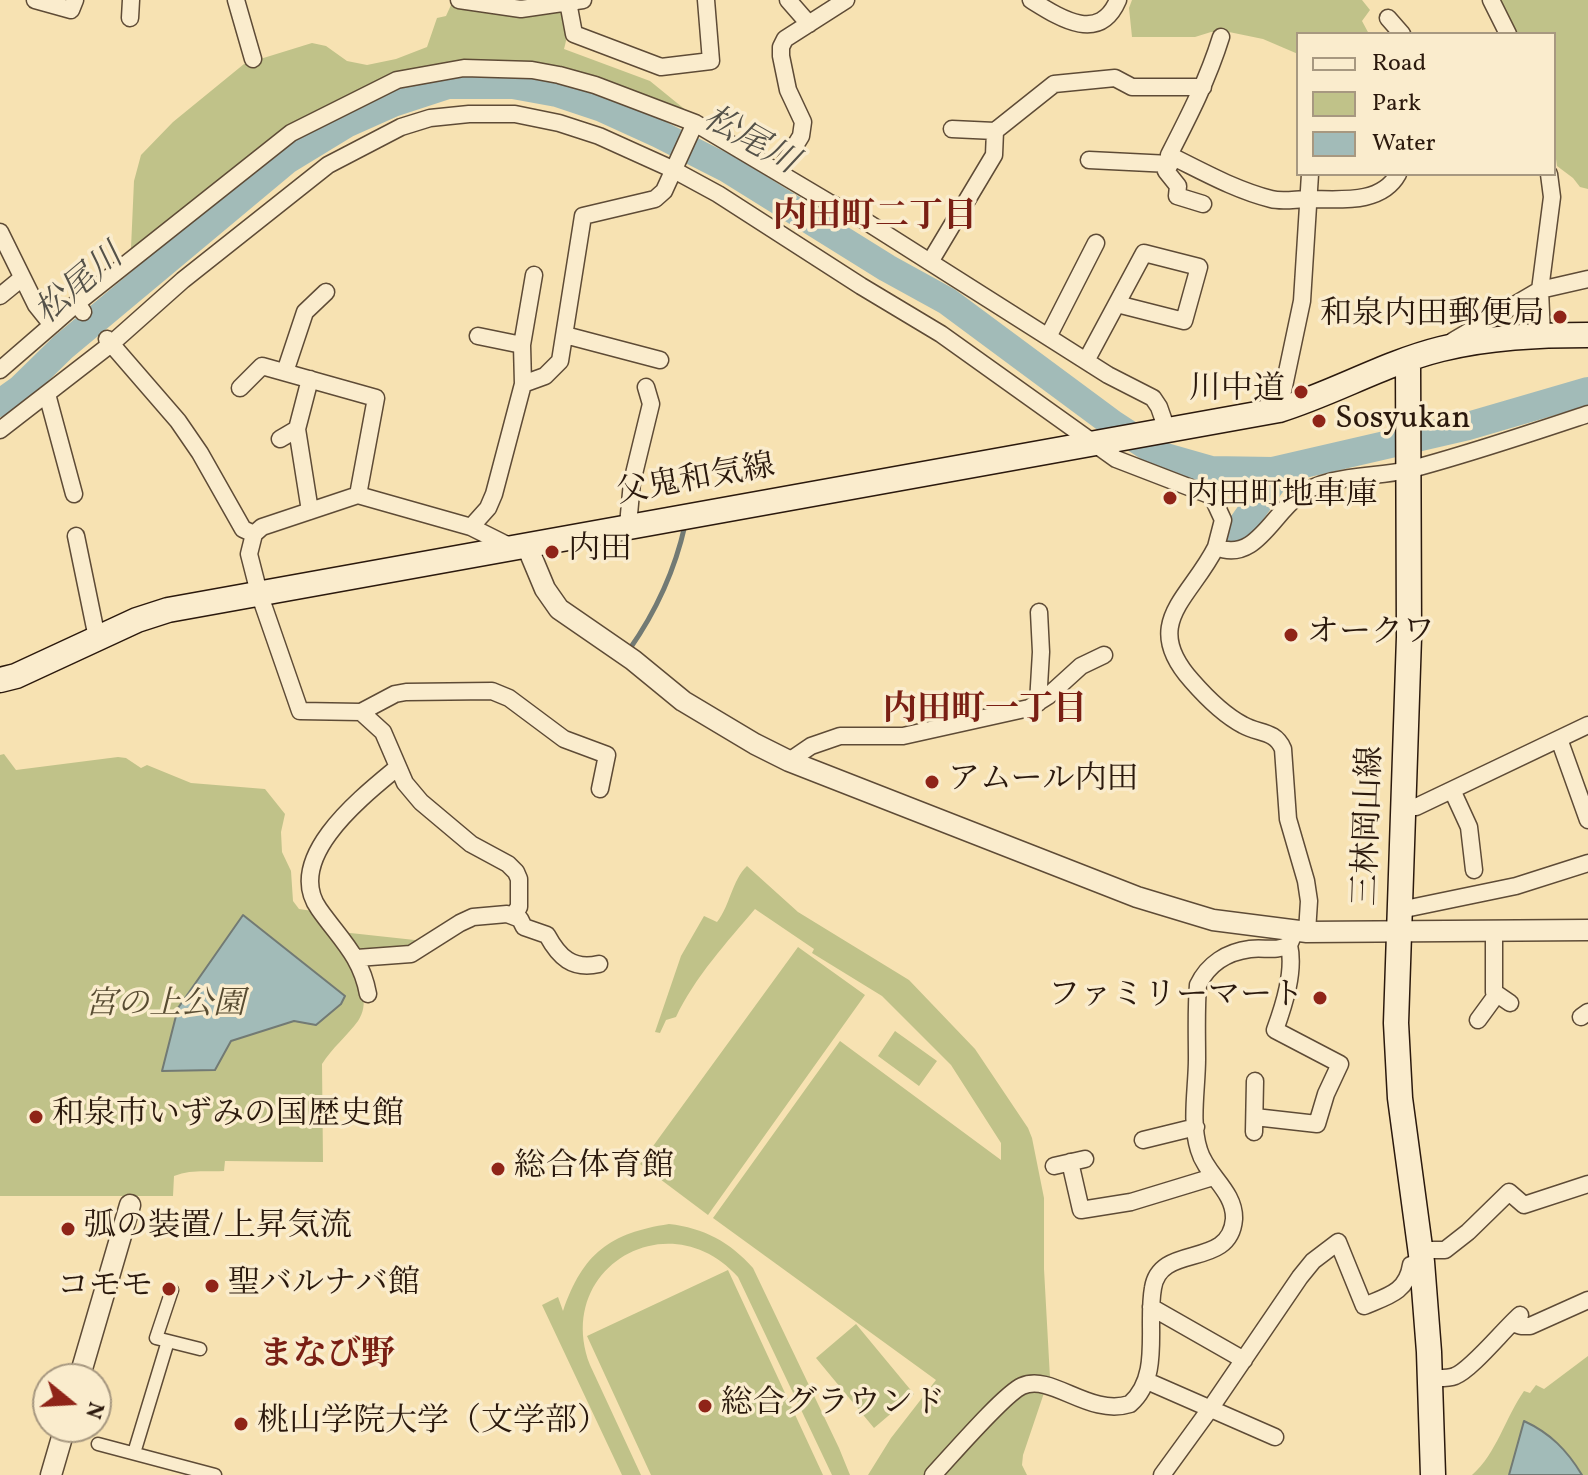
<!DOCTYPE html>
<meta charset="utf-8">
<style>
body{margin:0}
#map{position:relative;width:1588px;height:1475px;overflow:hidden;background:#f7e2b2;font-family:Vollkorn,serif}
canvas{display:block}
.legend{position:absolute;left:1296px;top:32px;width:260px;height:144px;box-sizing:border-box;background:#faeccd;border:2px solid #a79880;margin:0;padding:10px 14px;list-style:none;font-size:24px;color:#2b190d}
.legend li{display:flex;align-items:center;gap:16px;height:40px}
.legend b{width:40px;border:2px solid #a79880}
.north{position:absolute;left:32px;top:1363px;width:80px;height:80px;box-sizing:border-box;background:#faeccd;border:2px solid #a79880;border-radius:50%;rotate:108deg;font-size:22px;font-weight:700;line-height:32px;text-align:center;color:#2b190d}
.north::after{content:'';display:block;margin:auto;width:28px;height:36px;background:#8f2418;clip-path:polygon(50% 0,100% 100%,50% 72%,0 100%)}
</style>
<div id="map">
<canvas width="1588" height="1475"></canvas>
<ul class="legend">
<li><b style="height:10px;background:#faeccd"></b>Road</li>
<li><b style="height:22px;background:#c0c289"></b>Park</li>
<li><b style="height:22px;background:#a2bbb8"></b>Water</li>
</ul>
<div class="north">N</div>
</div>
<script>
const g = document.querySelector('canvas').getContext('2d');
g.lineJoin = 'round';
function fill(path, color) {
  g.fillStyle = color;
  g.fill(path, 'evenodd');
}
function trace(path, color, width, dash) {
  g.strokeStyle = color;
  g.lineWidth = width;
  g.lineCap = dash ? 'butt' : 'round';
  g.setLineDash(dash || []);
  g.stroke(path);
}
function drawText(font, color, halo, rows, align = 'center') {
  g.font = font + ' Vollkorn,"Noto Serif JP",serif';
  g.lineWidth = 7;
  g.setLineDash([]);
  g.textBaseline = 'middle';
  g.strokeStyle = halo;
  g.fillStyle = color;
  for (const [text, x, y, turn = 0] of rows) {
    g.save();
    g.translate(x, y);
    g.rotate((+turn || 0) * Math.PI / 180);
    g.textAlign = isNaN(turn) ? turn : align;
    if (halo) g.strokeText(text, 0, 0);
    g.fillText(text, 0, 0);
    g.restore();
  }
}
const green = new Path2D(`
 M1132,0H1362L1370,10L1362,21L1369,34H1298V54L1263,39L1229,32H1211L1195,37H1132L1129,8Z
 M1499,0H1588V189L1580,187L1573,178L1557,166L1554,145V34H1517Z
 M451,5C474,9 502,18 525,15C534,14 553,7 561,13C570,21 567,40 564,49L650,81L693,116L596,82L456,64L322,111L136,251L131,248L134,181L141,155L173,122L244,64L312,43L326,46L347,61L367,65L396,59L427,47L437,18L446,16Z
 M4,754L16,770L118,757L126,758L141,768L147,765L191,783L265,789L285,814L281,832L282,852L291,871L293,901L299,909L313,911C331,937 381,989 358,1021C347,1036 332,1048 322,1064L323,1162L225,1161L224,1171C206,1172 191,1169 174,1176L173,1196H0V755Z
 M747,866L798,912L909,980L975,1049L1028,1128L1032,1138L1044,1198V1269L1050,1378L986,1411L924,1475H868L891,1438L936,1380L713,1218L840,1041L1001,1160V1143L951,1065L882,996L812,953L814,949L755,909C727,942 695,977 676,1017L666,1020L660,1033L655,1032L681,956L704,916L717,922C730,906 732,880 747,866Z
 M341,932L424,941L416,947L358,952Z
 M798,947L865,995L708,1215L640,1164Z
 M895,1031L937,1061L919,1086L878,1056Z
 M669,1224C704,1228 730,1242 753,1268L839,1448L850,1475H832L738,1277C669,1200 553,1268 590,1365L641,1475H622L542,1305L558,1297L563,1311C583,1253 610,1233 669,1224Z
 M728,1270L823,1475H651L587,1336Z
 M856,1324L914,1394L874,1428L816,1358Z
 M1588,1356V1475H1472C1497,1453 1505,1418 1524,1391L1530,1393L1536,1385L1544,1389Z
 M1045,1390L1023,1455L1022,1465L1027,1475H941L1015,1398L1023,1393Z`);
const water = new Path2D(`
 M243,915L345,996L341,1004L316,1025L294,1021L231,1041L215,1070L162,1071L178,1008Z
 M1524,1421C1550,1433 1567,1450 1582,1475H1509Z`);
const stream = new Path2D(`
 M629,650C655,613 675,570 685,525`);
const river = new Path2D(`
 M0,403L20,389L63,347L287,160L346,124L393,103L448,85H513L557,93L602,108L659,134L728,169L887,268L947,301L1113,424L1162,456L1211,470L1273,471L1468,426L1588,391
 M1237,532L1272,483L1273,471`);
const pedestrian = new Path2D(`
 M172,1290L156,1338L200,1349
 M98,1444L215,1475
 M134,1453L168,1341`);
const minor = new Path2D(`
 M35,0L71,10L75,0
 M236,0L253,59
 M459,0L521,9L583,0
 M788,0L809,24
 M1031,0C1060,18 1099,44 1118,0
 M1491,0L1508,34
 M568,2L574,34L661,67L711,61L706,0
 M130,18L131,0
 M1388,18L1402,34
 M1221,37C1208,79 1189,116 1169,155C1202,171 1235,190 1271,199C1282,202 1296,199 1308,199C1339,199 1381,205 1398,174
 M952,129L995,131L1054,84L1115,78L1132,87H1203
 M1173,159L1166,171L1178,186L1177,196L1203,204
 M1089,160L1170,164
 M785,162L801,136L803,122L788,90L781,56V47L785,39L846,0
 M0,232L36,305L52,325L77,303L83,312
 M930,262L994,155L995,131
 M0,296L22,278
 M77,303L291,133L397,80L464,68L532,70L559,75L595,85L695,123L828,202L862,219L1108,375L1153,398L1159,407L1167,430
 M565,335L660,360
 M1542,335L1540,290L1552,197L1549,174
 M478,336L522,345
 M1048,337L1096,243
 M107,339L178,421L200,453L243,529L254,534L249,554L259,593L300,711L361,712L383,732L405,783L421,802L471,844L508,864L516,872L519,879V907L514,914
 M1453,341L1540,290L1588,279
 M1086,361L1144,253L1199,267L1184,321L1117,304
 M0,370L52,325
 M285,372L305,312L326,292
 M523,384L522,345L534,275
 M240,388L262,366L376,398L358,495
 M47,394L74,494
 M1279,410L1302,301L1310,174
 M297,429L310,511
 M0,430L111,344L183,280L328,165L401,127L430,118L469,114H515L559,123L599,136L672,169L718,194L861,286L941,334L1116,459L1212,496L1223,520L1216,547
 M280,439L297,429L310,379
 M628,525L632,482L651,404L646,387
 M471,527L488,508L494,494L523,384L545,376L560,361L583,216L655,199L664,191L695,123
 M254,534L262,527L358,495L471,527L513,548
 M76,536L97,638
 M1038,703L1041,652L1039,612
 M361,712L395,694L406,692L492,691L509,698L564,739L607,755L600,789
 M1559,739L1588,820
 M789,761L811,746L840,736H903L1029,708L1048,696L1081,666L1104,655
 M1452,790L1469,827L1474,870
 M1404,806L1416,807L1588,725
 M1400,910L1516,886L1588,863
 M1307,932L1309,901L1306,881L1288,819L1283,749C1275,730 1259,734 1243,725C1224,715 1206,697 1192,681C1140,623 1190,599 1216,547C1254,563 1271,517 1297,497C1326,474 1372,478 1408,470C1469,454 1528,434 1588,414
 M1494,932V992L1510,1003
 M357,958L411,954L460,923L473,917L507,914L520,919L524,927L547,935C559,957 572,970 599,964
 M368,994C361,956 340,939 319,909C283,858 363,796 398,767
 M1581,1017L1588,1012
 M1478,1020L1497,994
 M1255,1117L1317,1124L1326,1094L1340,1064L1275,1030C1284,1005 1295,971 1289,945
 M1254,1132L1255,1081
 M1143,1140L1196,1127
 M1070,1162L1081,1210L1131,1202L1213,1177
 M1054,1166L1085,1159
 M1420,1250H1445L1468,1232L1509,1192L1524,1205L1588,1184
 M1151,1307L1244,1360
 M1512,1323L1521,1326H1530L1588,1300
 M1430,1378C1438,1378 1447,1379 1455,1376C1472,1369 1503,1330 1520,1315
 M1147,1381L1275,1437
 M933,1475C950,1457 1004,1394 1022,1386C1052,1373 1089,1417 1130,1404C1162,1376 1146,1326 1153,1288C1160,1242 1230,1270 1234,1219C1235,1191 1206,1175 1199,1150C1190,1122 1197,1088 1197,1059C1197,1034 1196,1010 1198,985C1208,964 1227,952 1250,949C1264,947 1276,952 1289,945L1295,931
 M1162,1475L1210,1409L1300,1277L1313,1261L1338,1242L1364,1306C1388,1296 1407,1292 1411,1265L1422,1262`);
const tertiary = new Path2D(`
 M527,546L545,589L559,609L633,660L683,701L755,744L789,761L1137,897L1213,920L1307,932L1588,930
 M79,1379L130,1205
 M51,1475L65,1427`);
const secondary = new Path2D(`
 M1408,361L1409,637L1396,1023L1400,1098L1422,1262L1429,1352L1433,1475
 M0,680L16,676L137,620L168,610L1279,410C1334,393 1385,363 1441,349C1489,337 1539,335 1588,335`);
const markers = [
 [1560,317,8,"#8f2418"],
 [1301,392,8,"#8f2418"],
 [1319,421,8,"#8f2418"],
 [1170,498,8,"#8f2418"],
 [552,552,8,"#8f2418"],
 [1291,635,8,"#8f2418"],
 [932,782,8,"#8f2418"],
 [1320,998,8,"#8f2418"],
 [36,1117,8,"#8f2418"],
 [498,1169,8,"#8f2418"],
 [68,1229,8,"#8f2418"],
 [212,1286,8,"#8f2418"],
 [169,1289,8,"#8f2418"],
 [705,1406,8,"#8f2418"],
 [241,1424,8,"#8f2418"]
];
const poiNames = [
 ["和泉内田郵便局",1544,317,"right"],
 ["川中道",1285,392,"right"],
 ["Sosyukan",1335,421],
 ["内田町地車庫",1186,498],
 ["内田",568,552],
 ["オークワ",1307,635],
 ["アムール内田",948,782],
 ["ファミリーマート",1304,998,"right"],
 ["和泉市いずみの国歴史館",52,1117],
 ["総合体育館",514,1169],
 ["弧の装置/上昇気流",84,1229],
 ["聖バルナバ館",228,1286],
 ["コモモ",153,1289,"right"],
 ["総合グラウンド",721,1406],
 ["桃山学院大学（文学部）",257,1424]
];
const streetNames = [
 ["父鬼和気線",696,482,-10],
 ["三林岡山線",1371,826,-88]
];
const parkNames = [
 ["宮の上公園",165,1007]
];
const waterNames = [
 ["松尾川",749,143,29],
 ["松尾川",81,287,-40]
];
const neighbourhoodNames = [
 ["内田町二丁目",875,220],
 ["内田町一丁目",985,713],
 ["まなび野",327,1358]
];
fill(green, '#c0c289');
fill(water, '#a2bbb8');
trace(water, '#727a74', 2);
trace(stream, '#727a74', 5);
trace(river, '#a2bbb8', 28);
trace(pedestrian, '#5e4b36', 15);
trace(minor, '#5e4b36', 19);
trace(tertiary, '#5e4b36', 23);
trace(secondary, '#2b190d', 27);
trace(pedestrian, '#faeccd', 12);
trace(minor, '#faeccd', 16);
trace(tertiary, '#faeccd', 20);
trace(secondary, '#faeccd', 24);
for (const [x, y, r, color] of markers) {
  const dot = new Path2D();
  dot.arc(x, y, r, 0, 2 * Math.PI);
  g.fillStyle = color;
  g.fill(dot);
  trace(dot, '#faeccd', 3);
}
drawText('32px', '#2b190d', '#faeccd', poiNames, 'left');
drawText('32px', '#2b190d', '#faeccd', streetNames);
drawText('italic 32px', '#584c32', '#faeccd', parkNames);
drawText('italic 34px', '#555249', '#faeccd', waterNames);
drawText('bold 34px', '#7a1f14', '#faeccd', neighbourhoodNames);
</script>
